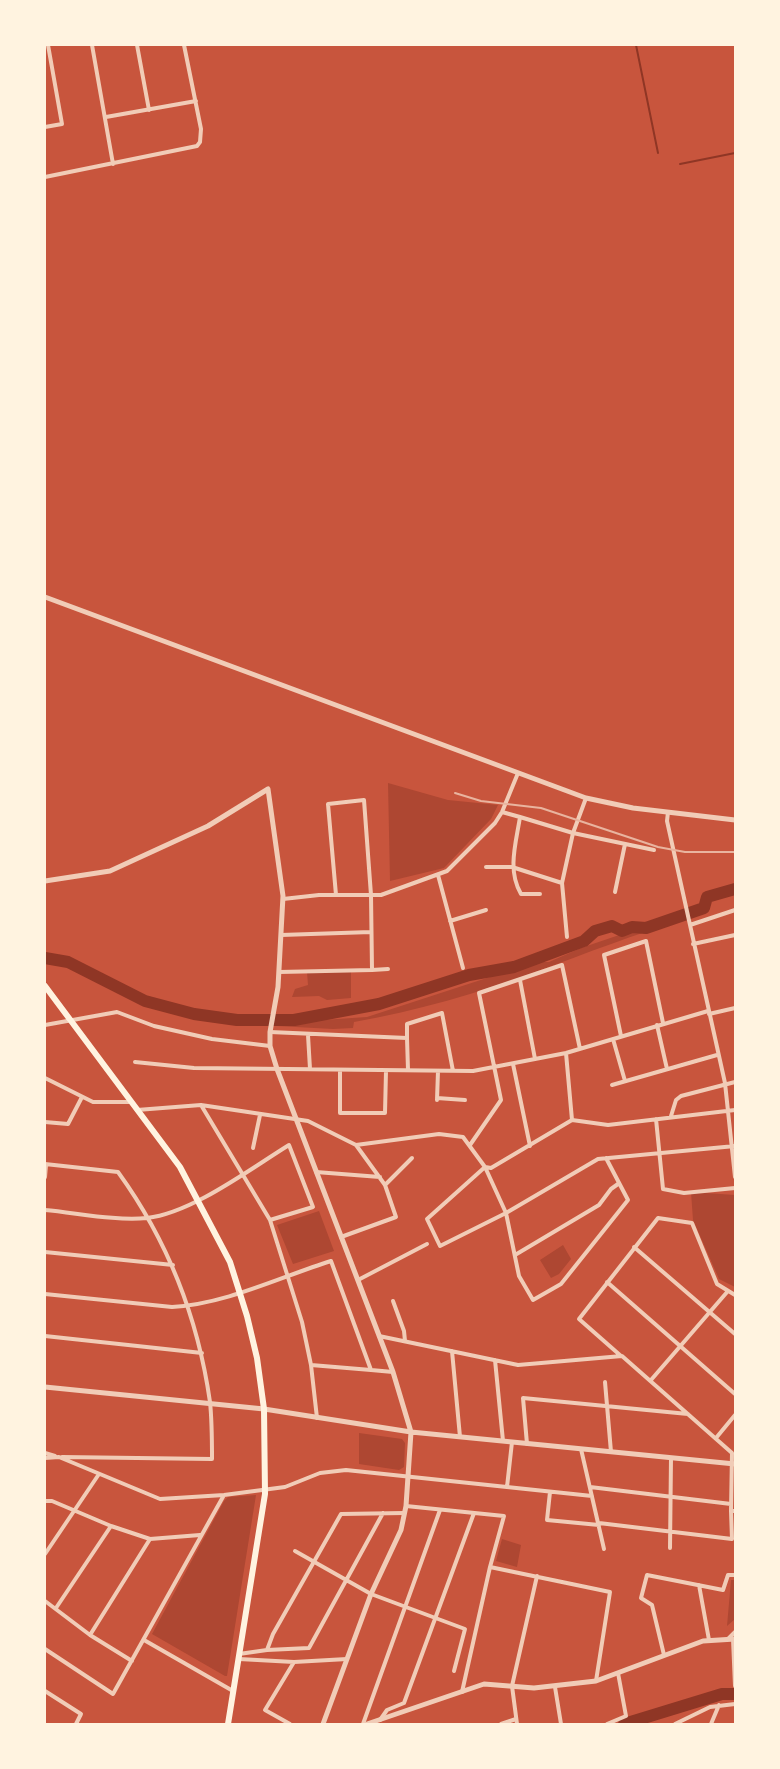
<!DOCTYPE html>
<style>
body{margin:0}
#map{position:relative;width:780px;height:1769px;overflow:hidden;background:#c8553d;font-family:Mulish,sans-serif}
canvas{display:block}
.frame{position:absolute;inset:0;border:46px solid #fff3e0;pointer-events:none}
</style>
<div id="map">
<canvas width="780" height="1769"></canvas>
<div class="frame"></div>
</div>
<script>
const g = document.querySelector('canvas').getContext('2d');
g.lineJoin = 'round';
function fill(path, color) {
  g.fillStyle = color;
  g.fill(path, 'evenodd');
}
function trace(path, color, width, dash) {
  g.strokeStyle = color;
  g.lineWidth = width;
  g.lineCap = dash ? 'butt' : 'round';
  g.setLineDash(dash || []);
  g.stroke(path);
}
const green = new Path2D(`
 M388,783L448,800L498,805L491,819L444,868L390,881Z
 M684,913L686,919C635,934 587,953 538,971C478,993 417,1011 354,1022L353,1028L333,1029L277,1026L278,1023L367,1017L536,962H549L581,948Z
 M351,971V998L327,1000L319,996L292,997L295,989L308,985L307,972Z
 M691,1192L735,1195V1287L719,1279L693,1220Z
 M319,1211L334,1251L293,1264L277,1225Z
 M563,1245L571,1259L559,1274L551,1278L540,1260Z
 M359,1433L402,1439L405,1443L404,1467L399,1470L359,1464Z
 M256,1495L227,1676H225L152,1634L224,1501L228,1497Z
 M502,1539L521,1545L517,1567L496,1561Z
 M731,1580H735V1619L727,1626Z`);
const stream = new Path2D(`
 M636,45L658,153
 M680,164L735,153`);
const river = new Path2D(`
 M45,958L68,962L145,1001L194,1014L237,1020H294L379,1004L469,975L514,967L584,941L595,931L612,926L622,931L632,927L646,928L704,908L707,897L735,889
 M624,1724L722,1694H735`);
const minor = new Path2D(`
 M92,45L113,164
 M137,45L149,110
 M106,117L196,101
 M45,127L62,124L48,45
 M45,177L197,146L200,142L201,129L184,45
 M502,812L520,817C516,843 507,870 521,894H540
 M668,812L667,821L725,1083L735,1177
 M520,817L573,833L654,850
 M486,867H512L562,883L573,833L586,798
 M438,875L463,968
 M562,883L567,937
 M615,892L625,844
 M283,899L319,895H381L447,871L495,823L502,812L518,773
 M450,921L486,910
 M690,925L735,910
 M281,935L371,932
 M693,944L735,935
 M372,970L388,969
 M279,972L372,970L371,895L364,800L328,804L336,895
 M520,980L535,1059
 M709,1014L735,1008
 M45,1025L117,1012L154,1026L212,1039L270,1046
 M657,1025L667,1069
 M270,1032L407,1038V1024L442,1013L453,1071
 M308,1035L310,1069
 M621,1036L604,955L646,941L663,1023
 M407,1038L408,1070
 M613,1039L625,1081
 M566,1053L572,1120
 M135,1062L194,1068L473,1071L566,1053L708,1011
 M513,1064L530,1146
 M340,1070V1113H385L386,1071
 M45,1078L93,1102H130
 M612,1085L717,1055
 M437,1098L465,1100
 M437,1100L438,1071
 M201,1105L270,1220L302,1322L311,1365L317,1418
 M137,1110L201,1105L308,1121L356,1145L385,1185L396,1217L341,1237
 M735,1110L608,1125L572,1120L491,1168L485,1167L427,1219L440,1246L506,1213L598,1159L735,1146
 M671,1116L676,1100L681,1096L735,1082
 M656,1119L663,1189L684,1193L735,1188
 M45,1122L68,1124L82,1097
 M356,1145L439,1134L463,1137L485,1167L506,1213L519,1276L533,1300L561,1284L628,1200L606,1158
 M470,1145L501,1100L479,993L562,965L580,1049
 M253,1148L260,1115
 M45,1164L118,1172C168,1241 198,1318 210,1402C212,1421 212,1440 212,1459L62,1457
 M316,1172L380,1177
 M45,1177L46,1165
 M385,1185L412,1158
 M45,1210C78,1213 115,1221 147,1218C192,1213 250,1169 289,1145L313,1207L270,1220
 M634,1247L735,1334
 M45,1252L173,1265
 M515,1255L599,1205L611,1189L618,1184
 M358,1280L427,1244
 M607,1282L735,1394
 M45,1294L172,1307C226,1304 280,1277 331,1261L371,1370L311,1365
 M393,1301L404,1331L405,1341
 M45,1336L202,1353
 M379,1336L518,1365L622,1356L732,1453L731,1511H735
 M452,1351L460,1437
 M621,1356L579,1319L658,1218L692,1223L717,1284L735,1295
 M495,1360L503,1441
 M371,1370L393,1372
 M651,1380L728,1291
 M605,1382L611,1452
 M716,1438L735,1415
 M527,1444L523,1398L688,1414
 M581,1449L604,1549
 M45,1453L55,1456
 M45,1458L59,1457L160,1499L224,1495L285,1487L320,1473L346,1470L592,1496
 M507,1487L512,1442
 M590,1487L731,1504
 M550,1492L547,1520L599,1525
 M45,1501H52L111,1526L150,1539L200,1535
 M406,1506L504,1516L490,1567L610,1592L596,1681
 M599,1523L732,1539L731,1511
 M670,1548L671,1458
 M295,1551L371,1594L465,1629L454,1671
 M45,1554L99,1474
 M699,1585L709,1640
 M45,1601L90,1635L150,1539
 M56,1608L111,1526
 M90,1635L132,1661
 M728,1639L735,1632
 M733,1639L735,1686
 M144,1640L233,1691
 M45,1649L113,1694L224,1495
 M267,1650L309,1648L383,1513
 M239,1654L267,1650L273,1634L341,1514L404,1513
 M664,1655L652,1605L641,1598L647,1575L723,1590L728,1575H735
 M239,1659L294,1662L347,1659
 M555,1687L561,1724
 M45,1691L81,1714L76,1724
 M462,1692L490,1567
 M380,1720L387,1710L404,1703L474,1513
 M290,1724L265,1710L294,1662
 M363,1724L440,1510
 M501,1724L516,1719
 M517,1724L512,1686L537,1576
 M607,1724L626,1716L618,1673
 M675,1724L710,1707L735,1704
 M711,1724L719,1705`);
const tertiary = new Path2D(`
 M45,597L586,798L633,808L735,820
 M45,881L110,871L208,826L268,789L283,896L278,987L270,1032V1046L277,1069L393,1372L411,1432L406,1506L401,1530L371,1594L323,1724
 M45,1387L264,1409L411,1432L735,1464
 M367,1724L484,1684L534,1688L596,1681L703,1641L735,1639`);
const primary = new Path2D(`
 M45,986L180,1167L230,1262L247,1316L257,1358L264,1409L265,1494L228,1724`);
const rail = new Path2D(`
 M455,793L481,801L541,808L658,847L685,852H735`);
fill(green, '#ae4732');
trace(stream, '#8f3625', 2);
trace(river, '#8f3625', 12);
trace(minor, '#f1ccb7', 4);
trace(tertiary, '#f1ccb7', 5);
trace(primary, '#fff3e0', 6);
trace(rail, '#e9b49f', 2);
</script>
